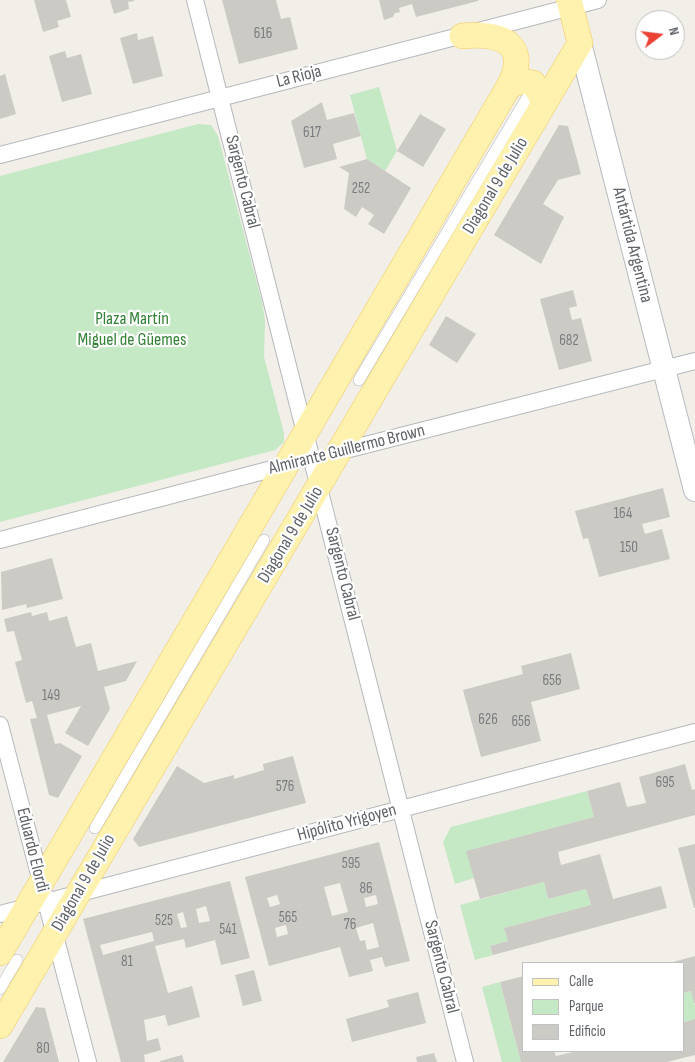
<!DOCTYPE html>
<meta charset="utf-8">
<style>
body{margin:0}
#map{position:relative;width:695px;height:1062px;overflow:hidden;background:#f1efe8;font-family:"Sofia Sans Condensed",sans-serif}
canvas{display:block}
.legend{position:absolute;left:522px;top:962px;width:162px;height:90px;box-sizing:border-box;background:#fff;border:1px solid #bfc1c3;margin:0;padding:6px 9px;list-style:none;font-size:15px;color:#5f6368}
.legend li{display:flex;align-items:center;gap:10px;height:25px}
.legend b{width:25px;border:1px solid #bfc1c3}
.north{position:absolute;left:635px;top:10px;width:50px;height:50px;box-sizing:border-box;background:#fff;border:1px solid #bfc1c3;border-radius:50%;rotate:75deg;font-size:14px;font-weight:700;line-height:20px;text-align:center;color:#5f6368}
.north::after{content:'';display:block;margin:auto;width:18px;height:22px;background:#ea4335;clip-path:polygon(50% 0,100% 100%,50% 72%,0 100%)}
</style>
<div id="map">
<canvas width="695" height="1062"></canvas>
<ul class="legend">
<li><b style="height:6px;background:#fff2af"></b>Calle</li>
<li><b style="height:14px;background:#c5e8c5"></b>Parque</li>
<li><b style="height:14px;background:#cccac5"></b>Edificio</li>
</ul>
<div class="north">N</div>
</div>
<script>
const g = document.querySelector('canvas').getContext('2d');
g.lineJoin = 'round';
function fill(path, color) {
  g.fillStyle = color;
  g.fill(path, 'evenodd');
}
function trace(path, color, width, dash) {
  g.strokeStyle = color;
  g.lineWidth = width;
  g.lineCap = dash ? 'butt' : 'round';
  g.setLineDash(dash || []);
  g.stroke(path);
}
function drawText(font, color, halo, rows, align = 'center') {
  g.font = font + ' "Sofia Sans Condensed",sans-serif';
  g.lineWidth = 4.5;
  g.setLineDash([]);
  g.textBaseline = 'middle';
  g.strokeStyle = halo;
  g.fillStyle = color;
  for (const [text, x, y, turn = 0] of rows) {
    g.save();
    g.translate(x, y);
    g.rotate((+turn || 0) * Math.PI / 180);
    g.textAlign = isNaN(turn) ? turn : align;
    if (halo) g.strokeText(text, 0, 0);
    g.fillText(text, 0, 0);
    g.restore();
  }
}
const green = new Path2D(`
 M379,87L397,151L385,171L367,159L350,95Z
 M198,124L211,125L218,136L262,302L265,321L264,357L284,433V442L275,450L0,522V176Z
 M587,791L594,817L467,851L474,878L455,884L443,842L451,827Z
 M544,882L548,899L586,889L591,905L504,928L508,941L490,946L493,955L475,960L460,905Z
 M500,982L521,1062H502L482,987Z
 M691,991L695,1006V1019L684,1022V993Z`);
const building = new Path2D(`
 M34,0H66L71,17L57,21L59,27L43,32Z
 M110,0H134V1L128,2L129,9L114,14Z
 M222,0H276L281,19L290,17L298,49L239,64Z
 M379,0H478V1L416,17L412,4L399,8L400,12L395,13L393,17L384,20Z
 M137,33L138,40L153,36L163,76L133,84L120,38Z
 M65,51L67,58L81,54L92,94L62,102L49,56Z
 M5,74L16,114L0,119V76Z
 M322,102L327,120L354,113L361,136L333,144L337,159L304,168L291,121Z
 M420,114L446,129L423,167L397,151Z
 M559,125L568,126L581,174L558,180L543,204L564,217L541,264L494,235Z
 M367,159L411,188L384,234L368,224L374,215L362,207L356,217L344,209L349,173L339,167Z
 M573,290L577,306L569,308L572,320L581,318L592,361L559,370L540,299Z
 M446,316L476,334L457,363L429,345Z
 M663,488L670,517L642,524L645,534L662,529L670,559L599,577L588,538L583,539L575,511Z
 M52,558L63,599L27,608L26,604L2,610L1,572Z
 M31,612L32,616L47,612L49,621L67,616L76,647L91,643L98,671L137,661L126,681L104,687L110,709L88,746L65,733L81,706L47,715L55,744L60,743L82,756L58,798L49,795L30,719L37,718L32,701L26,703L15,662L22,660L14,631L7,632L4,619Z
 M571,653L580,689L531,702L541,741L481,757L463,690L523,674L521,666Z
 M293,756L306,803L139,847L133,839L177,766L204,783L234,775V779L264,770L263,764Z
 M685,764L692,790L695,789V815L558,852L561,865L600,854L613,899L661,886L667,908L493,955L490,946L508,941L504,928L591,905L586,889L548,899L544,882L480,899L466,851L594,817L587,791L620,782L627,807L646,803L639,777Z
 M379,842L410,961L385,967L382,957L370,960L373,971L349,977L340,947L269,966L245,877ZM340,883L348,912L332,916L324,887ZM277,895L280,904L270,907L267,898ZM376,895L378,904L366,907L364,898ZM373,923L379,947L367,950L365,940L360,941L356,928ZM286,925L288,934L277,937L275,928Z
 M695,844V908H694L678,848Z
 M230,881L250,958L221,965L215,940L186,948L184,939L155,946L168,993L192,986L200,1017L168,1026L165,1015L144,1020L147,1041L158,1038L161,1050L144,1055L145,1062H121L83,919ZM206,906L210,921L199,923L196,909ZM183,912L187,927L181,928L177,914ZM152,932L154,941L103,955L100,945Z
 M695,956V1003H694L691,991L684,993V963L673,962Z
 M254,970L262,1001L243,1006L235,975Z
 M524,976V1051H554L556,1056L577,1051H684V1022L695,1019V1055L667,1062H521L500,982Z
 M418,992L426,1023L352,1042L346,1019L389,1007L387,1000Z
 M36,1007L45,1008L59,1062H3Z
 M434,1053L437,1062H417L416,1057Z
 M182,1055L184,1062H160V1061Z`);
const pedestrian = new Path2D(`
 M359,380L527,98
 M95,828L264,540
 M0,989L17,960`);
const minor = new Path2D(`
 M195,0L465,1062
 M0,155L598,0
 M334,453L695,361
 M0,540L291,464
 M0,725L88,1062
 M0,914L695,732`);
const secondary = new Path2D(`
 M580,43L695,490`);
const primary = new Path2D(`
 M509,86L522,81L533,83L542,97V107
 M0,953L509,86C531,43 500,32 462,36
 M0,1026L580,43L569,0`);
const numberNames = [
 ["616",263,34],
 ["617",312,133],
 ["252",361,189],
 ["682",569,341],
 ["164",623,514],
 ["150",629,548],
 ["656",552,681],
 ["149",51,696],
 ["626",488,720],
 ["656",521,722],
 ["695",665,783],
 ["576",285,787],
 ["595",351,864],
 ["86",366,889],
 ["565",288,918],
 ["525",164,921],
 ["76",350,925],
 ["541",228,930],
 ["81",127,962],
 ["80",43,1049]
];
const streetNames = [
 ["La Rioja",299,77,-14],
 ["Sargento Cabral",242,182,76],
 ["Diagonal 9 de Julio",496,186,-59],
 ["Antártida Argentina",632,245,76],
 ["Almirante Guillermo Brown",347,450,-14],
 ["Diagonal 9 de Julio",291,535,-59],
 ["Sargento Cabral",342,574,76],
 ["Hipólito Yrigoyen",347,823,-15],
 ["Eduardo Elordi",32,850,76],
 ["Diagonal 9 de Julio",84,883,-60],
 ["Sargento Cabral",441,967,76]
];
const parkNames = [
 ["Plaza Martín",132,319],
 ["Miguel de Güemes",132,340]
];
fill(green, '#c5e8c5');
fill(building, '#cccac5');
trace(pedestrian, '#b5b8bc', 12);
trace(minor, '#b5b8bc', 18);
trace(secondary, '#b6babf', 24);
trace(primary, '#f2c960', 26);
trace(pedestrian, '#fff', 11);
trace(minor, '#fff', 16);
trace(secondary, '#fff', 22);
trace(primary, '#fff2af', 25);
drawText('15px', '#7a7d7f', null, numberNames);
drawText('18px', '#5f6368', '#fff', streetNames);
drawText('18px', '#348238', '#fff', parkNames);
</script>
